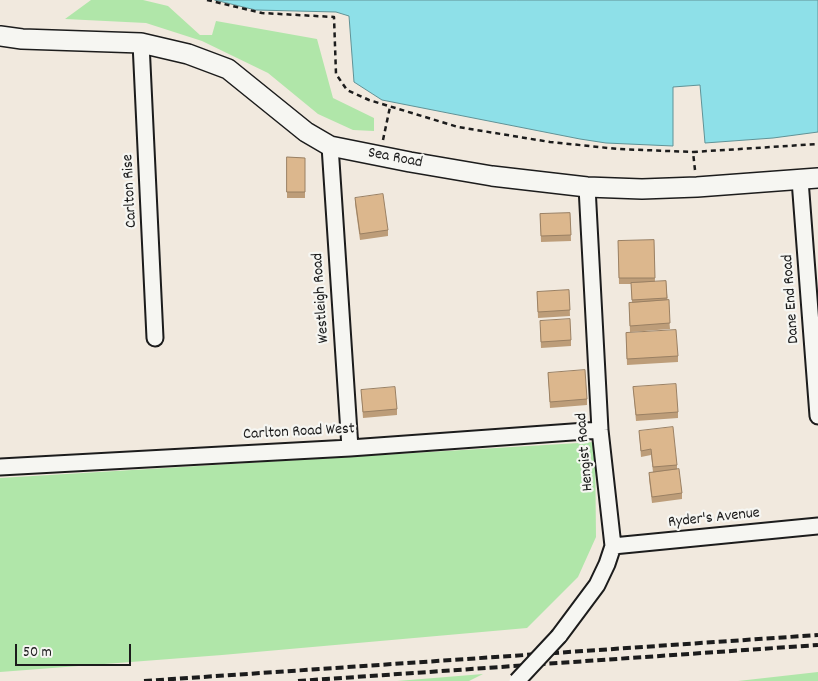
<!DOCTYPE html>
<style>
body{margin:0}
#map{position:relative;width:818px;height:681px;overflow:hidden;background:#f1e9de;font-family:Dekko,sans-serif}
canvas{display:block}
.scale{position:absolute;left:15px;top:644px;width:116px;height:22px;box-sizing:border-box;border:2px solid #1c1c1c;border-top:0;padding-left:6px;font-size:15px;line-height:18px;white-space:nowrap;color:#1c1c1c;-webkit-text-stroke:4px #f6f6f2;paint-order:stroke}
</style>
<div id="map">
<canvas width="818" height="681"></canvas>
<div class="scale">50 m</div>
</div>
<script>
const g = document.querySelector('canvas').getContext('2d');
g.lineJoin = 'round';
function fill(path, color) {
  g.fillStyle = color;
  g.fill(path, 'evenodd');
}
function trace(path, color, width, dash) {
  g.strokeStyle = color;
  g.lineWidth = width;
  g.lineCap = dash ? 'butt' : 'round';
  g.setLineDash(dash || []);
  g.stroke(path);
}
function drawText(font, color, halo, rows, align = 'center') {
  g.font = font + ' Dekko,sans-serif';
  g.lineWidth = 4.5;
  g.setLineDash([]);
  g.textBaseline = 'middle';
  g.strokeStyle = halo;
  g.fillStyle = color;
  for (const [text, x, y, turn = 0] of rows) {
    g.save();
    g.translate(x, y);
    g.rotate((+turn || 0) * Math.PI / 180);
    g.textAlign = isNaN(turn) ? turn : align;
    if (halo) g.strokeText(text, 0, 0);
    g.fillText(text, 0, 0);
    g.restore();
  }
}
const green = new Path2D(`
 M91,0H143L168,6L200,35H212L216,21L317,39L333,98L374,118V131L353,130L318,114L268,73L202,41L146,23L65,19Z
 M595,442L596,537L578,577L527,628L222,655L0,672V478Z
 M818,672V681H738Z
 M483,674L469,681H397Z`);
const water = new Path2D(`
 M215,0H818V132L773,138L705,143L700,85L673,87V146L606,143L580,139L382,100L354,82L349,16L336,12L256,10Z`);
const path = new Path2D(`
 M207,0L262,13L334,17L336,74L347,90L369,100L458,127L550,142L618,149L693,152
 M383,140L390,107
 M695,170L693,152L818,144`);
const minor = new Path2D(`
 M141,43L155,338
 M330,146L350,448
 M800,180L818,416
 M0,467L350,448L600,430
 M613,546L818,526
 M559,636L597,585L607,564L613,546L600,430L587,187`);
const tertiary = new Path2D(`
 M0,36L22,39L141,43L188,54L228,69L306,132L330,146L410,162L492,176L587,187L642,189L697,187L818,178`);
const rail = new Path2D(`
 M144,681L818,635
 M298,681L818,645`);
const minorBridge = new Path2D(`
 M517,681L559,636`);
const wall = new Path2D(`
 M287,157L305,158V198H287Z
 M355,198L388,230V236L360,240L355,204Z
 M570,213L571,241L541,242L540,214Z
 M654,240L655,282L666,281L670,329L630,332L629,303H632L631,284H619L618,241Z
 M569,290L570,316L538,318L537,292Z
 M540,327L571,340V346L541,348Z
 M626,333L678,356V362L627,365Z
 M548,373L587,399V405L550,408Z
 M633,387L678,412V418L636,421Z
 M361,390L397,409V415L363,418Z
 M639,431L677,465V469L682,493V499L652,503L649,479V473L653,472L651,455L641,457Z`);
const building = new Path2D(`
 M287,157L305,158V192H287Z
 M383,194L388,230L360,234L355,198Z
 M570,213L571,235L541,236L540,214Z
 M654,240L655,278H619L618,241Z
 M666,281L667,298L632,300L631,283Z
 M569,290L570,310L538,312L537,292Z
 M669,300L670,323L630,326L629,303Z
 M570,319L571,340L541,342L540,321Z
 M676,330L678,356L627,359L626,333Z
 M585,370L587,399L550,402L548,373Z
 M676,384L678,412L636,415L633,387Z
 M395,387L397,409L363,412L361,390Z
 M673,427L677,465L653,467L651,449L641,451L639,431Z
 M679,469L682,493L652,497L649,473Z`);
const streetNames = [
 ["Sea Road",395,159,11],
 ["Carlton Rise",131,191,-93],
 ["Westleigh Road",322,298,-94],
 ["Dane End Road",792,299,-94],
 ["Carlton Road West",299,433,-3],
 ["Hengist Road",586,452,-95],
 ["Ryder's Avenue",714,519,-6]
];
fill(green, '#b0e6a9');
fill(water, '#8ee0e8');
trace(water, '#609296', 1);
trace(minor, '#1c1c1c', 19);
trace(tertiary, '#1c1c1c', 22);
trace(path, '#1c1c1c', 2.5, [5, 4]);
trace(minor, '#f6f6f2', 15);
trace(tertiary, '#f6f6f2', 19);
trace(rail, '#1c1c1c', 4, [8, 4]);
trace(minorBridge, '#1c1c1c', 19, []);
trace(minorBridge, '#f6f6f2', 15);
fill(wall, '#bd9d79');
fill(building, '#dcb78d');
trace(building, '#9a8063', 1);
drawText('16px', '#1c1c1c', '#f6f6f2', streetNames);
</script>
